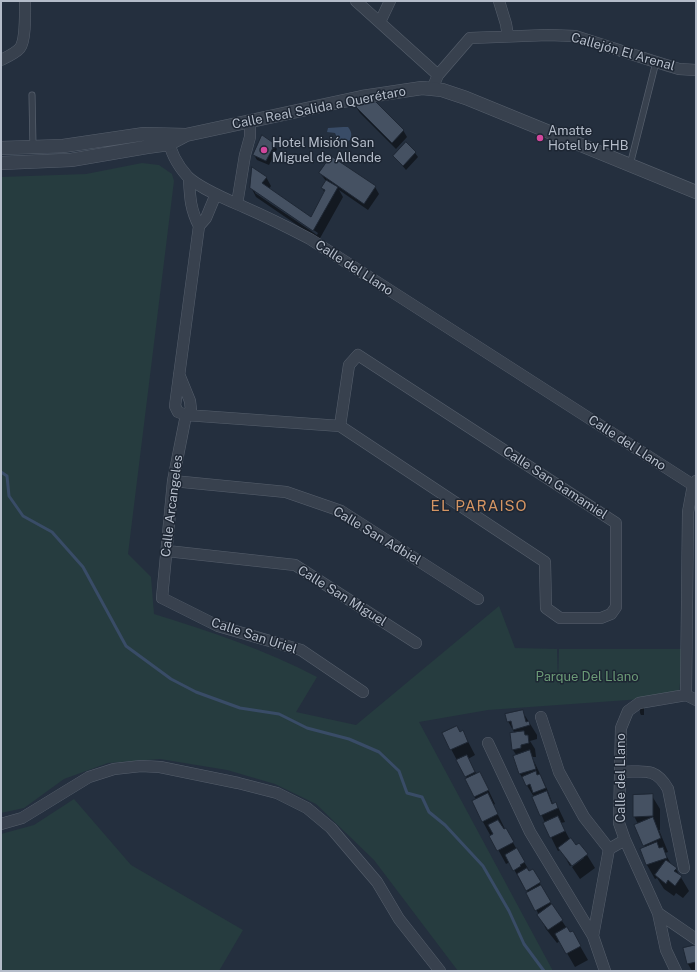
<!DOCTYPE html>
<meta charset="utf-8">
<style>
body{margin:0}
#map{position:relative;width:697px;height:972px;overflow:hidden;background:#242f3e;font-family:"Public Sans",sans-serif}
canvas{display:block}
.frame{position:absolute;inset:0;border:2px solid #b4bcc9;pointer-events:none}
</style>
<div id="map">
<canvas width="697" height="972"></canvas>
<div class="frame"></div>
</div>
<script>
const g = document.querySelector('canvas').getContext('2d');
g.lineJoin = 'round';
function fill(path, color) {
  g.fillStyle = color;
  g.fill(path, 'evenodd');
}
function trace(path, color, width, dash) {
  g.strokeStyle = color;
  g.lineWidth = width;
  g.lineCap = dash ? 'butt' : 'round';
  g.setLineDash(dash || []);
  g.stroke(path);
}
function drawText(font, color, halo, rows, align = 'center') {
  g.font = font + ' "Public Sans",sans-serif';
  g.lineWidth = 3;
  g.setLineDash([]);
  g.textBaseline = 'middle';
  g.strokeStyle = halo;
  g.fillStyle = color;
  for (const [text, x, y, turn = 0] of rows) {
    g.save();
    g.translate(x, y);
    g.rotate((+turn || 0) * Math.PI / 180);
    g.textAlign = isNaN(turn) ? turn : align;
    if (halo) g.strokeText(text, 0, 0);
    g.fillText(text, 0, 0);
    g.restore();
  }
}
const green = new Path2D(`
 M142,163L159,165L172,174L174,181L128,554L151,577L154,614C209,631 266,650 317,677L296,712L356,725L499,606L515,648L557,649L558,686L559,649H683L679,694L642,699L488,710L419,722L553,971H458L374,860L316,804L275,784L227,770L160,759L108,763L64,779L24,808L1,813V177L86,174Z
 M74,799L131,865L243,930L219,971H1V834L34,825Z`);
const water = new Path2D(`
 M343,127H348C352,132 352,135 350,140L344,143L339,142L335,133L327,132L328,128Z`);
const shadow = new Path2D(`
 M356,107L403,130L407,137L396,149L360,113Z
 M274,145L277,149L269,165L257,160L254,155Z
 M415,153L418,157L406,170L394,156Z
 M320,173L375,187L379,194L368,210L339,190L343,197L319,240L256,197L251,187L266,177L271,186L269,189L311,219L325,193L322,188L326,181ZM255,190L318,233L317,235L255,193Z
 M640,706H643L644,708V715H641L640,713Z
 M522,711L537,735V739L530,741L535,749L536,757H532L547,789L552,802L553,804L556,803L565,822L561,823L570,840L575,847L587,855L595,868L580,879L572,867L584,858V856L570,866L561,850L558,851L551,837L534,797L520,774L514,757L517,756L513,750L515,734L508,721Z
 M463,732L475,755L468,759L477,775L487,787L495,804L493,805L505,829L530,872L533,870L552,906L570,933L572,932L588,960L575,967L560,941L557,943L546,929L523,883L522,884L510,862L506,864L483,822L476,800L466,780L467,779L443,734L460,733Z
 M652,796L660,809V830H659L668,852L665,853L672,866L676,869L689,891L683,898L676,893L674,896L664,889L657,878L655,879L647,865L641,849L645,848L638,824L634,816Z
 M696,946V971H692L688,964Z`);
const stream = new Path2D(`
 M1,472L7,476L9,496L23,516L52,532L83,567L126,646L171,679L196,692L240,708L279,714L307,728L349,739L379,752L399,771L407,793L422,797L429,812L445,825L483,866L509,911L524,944L544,971`);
const building = new Path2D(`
 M376,102L404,130L392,143L355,106Z
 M262,135L275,144L266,161L253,155Z
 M406,142L416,152L403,166L393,156Z
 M331,156L376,186L364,204L319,173Z
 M252,167L267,177L262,183L311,217L325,190L321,188L326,180L338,187L313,231L250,188Z
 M523,710L526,722L529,721L530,725L513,730L511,721L507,722L505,714Z
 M457,726L460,732L463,730L468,742L450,750L442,733Z
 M524,731L525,735H528L529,743L521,745V748L512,750L510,733Z
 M530,750L536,769L519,774L513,756Z
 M467,755L475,772L465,777L456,760Z
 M536,771L537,775L540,774L546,788L533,793L530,784L526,786L522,777Z
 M480,772L489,790L474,797L465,779Z
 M547,791L552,804L556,802L558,808L540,816L532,797Z
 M488,793L498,814L482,822L472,801Z
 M653,794V816L633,817V795Z
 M558,816L565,831L550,838L543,823Z
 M653,817L661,838L643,846L634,825Z
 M498,820L504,829L506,828L514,842L497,851L489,836L493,834L488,825Z
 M571,838L576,845L579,843L588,854L572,866L558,848Z
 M657,842L659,848L663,847L667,858L646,865L640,849Z
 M517,848L525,862L520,865L521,866L513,871L505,855Z
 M666,860L677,868L674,871L682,876L675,886L668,880L666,884L655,875Z
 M527,868L529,871L533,869L541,882L526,891L517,874Z
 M541,885L551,902L535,911L526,893Z
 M552,904L563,920L548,930L537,915Z
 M567,927L570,932L573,931L581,946L566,954L555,934Z
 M696,945V962L687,964L683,948Z`);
const service = new Path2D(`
 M32,95L33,147
 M630,165L656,62`);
const minor = new Path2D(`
 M356,1L438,75
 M499,1L506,24L508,36
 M380,22L390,1
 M1,60C7,57 16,53 20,48C26,40 25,12 25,1
 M432,89L438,75L470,38L548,35L575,36L656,62L679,69L696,70
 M168,137C170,151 178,166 188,177C201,189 228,200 244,207C267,217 289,228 310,239L693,485
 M189,178C190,197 190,208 199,226L175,406L178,412L186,415L340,426L545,562L546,608L560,618H601L611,614L616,607V523L358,355L349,365L340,426
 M237,204L245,155L250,137V122
 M199,226L206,218L216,194
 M179,374L190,401L191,410L186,415L173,481L162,598L218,626L301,650L363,692
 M173,481L286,492L341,511L478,599
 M167,551L295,565L416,643
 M686,695L688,512L693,485L696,481
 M686,695L696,700
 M541,717L559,772L584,817L609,849
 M488,743L530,832L593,936
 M620,772C643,772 655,766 668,789L684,868
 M1,824L22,818L89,777L114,769L141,766L160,767L238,783L277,793L307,808L331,828L377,882L399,919L440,971
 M658,913L696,939
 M605,971L593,936L609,849L625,840
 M676,971L666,950L658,913L625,840L619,823L621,728L628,711L639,703L686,695`);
const tertiary = new Path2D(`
 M1,148L63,146L144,134L186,135
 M1,163L71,160L147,147L169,144L186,135L362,97L422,88L442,90L466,98L696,192`);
const markers = [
 [540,138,4,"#d1479c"],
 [264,150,4,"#d1479c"]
];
const streetNames = [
 ["Callejón El Arenal",623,52,16],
 ["Calle Real Salida a Querétaro",319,108,-11],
 ["Calle del Llano",354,268,33],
 ["Calle del Llano",627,443,33],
 ["Calle San Gamamiel",555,483,33],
 ["Calle Arcangeles",172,506,-83],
 ["Calle San Adbiel",377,536,31],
 ["Calle San Miguel",342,596,32],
 ["Calle San Uriel",254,636,18],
 ["Calle del Llano",621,778,-90]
];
const poiNames = [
 ["Amatte",548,131],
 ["Hotel by FHB",548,146],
 ["Hotel Misión San",272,143],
 ["Miguel de Allende",272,158]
];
const parkNames = [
 ["Parque Del Llano",587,677]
];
const quarterNames = [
 ["EL PARAISO",479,506]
];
fill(green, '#263c3f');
fill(water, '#394c67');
fill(shadow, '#0007');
trace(stream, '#394c67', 3);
fill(building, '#455162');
trace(building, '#1f2835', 1);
trace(service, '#565f6c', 7);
trace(minor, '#565f6c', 12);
trace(tertiary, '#565f6c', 14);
trace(service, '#38414e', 5.5);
trace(minor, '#38414e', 11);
trace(tertiary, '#38414e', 13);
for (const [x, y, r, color] of markers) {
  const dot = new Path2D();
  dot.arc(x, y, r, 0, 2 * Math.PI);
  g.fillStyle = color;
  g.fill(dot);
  trace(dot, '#1d2633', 1.5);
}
drawText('13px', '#b4bcc9', '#1d2633', streetNames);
drawText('13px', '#b4bcc9', '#1d2633', poiNames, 'left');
drawText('13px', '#6b9a76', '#1d2633', parkNames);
g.letterSpacing = '1px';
drawText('15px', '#d59563', '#1d2633', quarterNames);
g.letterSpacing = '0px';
</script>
